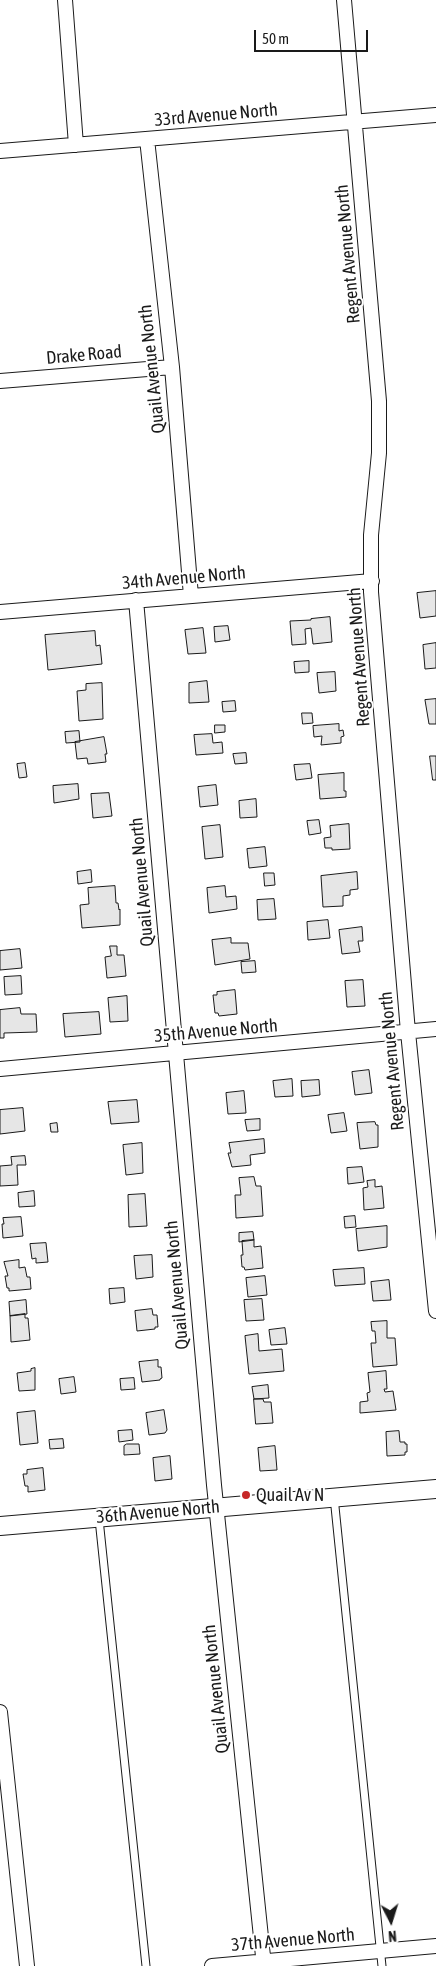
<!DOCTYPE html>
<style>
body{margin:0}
#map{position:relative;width:436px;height:1966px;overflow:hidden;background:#fff;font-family:"Asap Condensed",sans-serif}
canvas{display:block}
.north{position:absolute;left:366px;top:1896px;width:50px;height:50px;-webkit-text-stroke:4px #fff;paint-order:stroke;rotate:175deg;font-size:14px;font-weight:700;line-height:20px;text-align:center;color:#1a1a1a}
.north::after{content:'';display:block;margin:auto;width:18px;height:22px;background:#1a1a1a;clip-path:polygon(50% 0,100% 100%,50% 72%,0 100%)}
.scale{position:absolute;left:254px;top:30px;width:114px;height:22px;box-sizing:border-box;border:2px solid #1a1a1a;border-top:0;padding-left:6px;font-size:15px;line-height:18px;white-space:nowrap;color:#1a1a1a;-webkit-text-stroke:4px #fff;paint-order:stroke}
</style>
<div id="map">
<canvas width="436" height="1966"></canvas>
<div class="north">N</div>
<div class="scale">50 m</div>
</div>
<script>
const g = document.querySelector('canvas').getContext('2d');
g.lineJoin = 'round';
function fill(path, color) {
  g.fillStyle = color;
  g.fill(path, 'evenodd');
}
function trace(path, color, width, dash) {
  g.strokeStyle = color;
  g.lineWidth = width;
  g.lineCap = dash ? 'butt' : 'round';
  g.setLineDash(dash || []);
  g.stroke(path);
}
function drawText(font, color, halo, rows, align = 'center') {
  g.font = font + ' "Asap Condensed",sans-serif';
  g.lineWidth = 4;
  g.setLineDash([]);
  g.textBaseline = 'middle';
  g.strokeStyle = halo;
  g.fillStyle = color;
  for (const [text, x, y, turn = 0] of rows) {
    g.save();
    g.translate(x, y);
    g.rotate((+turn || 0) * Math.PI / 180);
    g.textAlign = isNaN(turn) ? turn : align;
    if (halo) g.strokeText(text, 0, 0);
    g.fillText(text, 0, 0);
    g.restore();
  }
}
const building = new Path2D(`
 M436,591V616L420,618L417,593Z
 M330,617L332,642L313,644L311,628L305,629L306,644L292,645L290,621L311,620V619Z
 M228,626L230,640L215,642L214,627Z
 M203,628L206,653L188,654L185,630Z
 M95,631L96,646L100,645L102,664L48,670L45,635Z
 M436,643V668L425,669L423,645Z
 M309,661V672L295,673L294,662Z
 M335,672L336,691L319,693L317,673Z
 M207,681L209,702L189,703V683Z
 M102,683L103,719L79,721L77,691L86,690V684Z
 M436,699V724H429L425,700Z
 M235,701L236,711L223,712L222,702Z
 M302,713H312L313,723L303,724Z
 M339,724V731L343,730L344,736L341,737V743L321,745L322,736L314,737L313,726Z
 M215,725H225V732L215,733Z
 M79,731L80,742L66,743L65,732Z
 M212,734L213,743L222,742L223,753L196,755L194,735Z
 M104,737L107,754H105L106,762L88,764L87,758L77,759L75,742Z
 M246,753L247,763L235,764L233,754Z
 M430,756H436V780H433Z
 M25,763L27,777L19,778L17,764Z
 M310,764L312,778L296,780L294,765Z
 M344,773V791H346V797L320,799L318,775Z
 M78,784L79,799L54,803L53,786Z
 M216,785L218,805L200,807L198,787Z
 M109,793L112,816L93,818L91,794Z
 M256,799L257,817L240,818L239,801Z
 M319,820L321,833L309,835L307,821Z
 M349,824L350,849L332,850V848H325L324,838L331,837L330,826Z
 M220,825L223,857L205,859L202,827Z
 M265,847L267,866L249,868L247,849Z
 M91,870L92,882L78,884L77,872Z
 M357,872L358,889L350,890V895L343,896V906L323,907L321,876Z
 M264,873H274L275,885L265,886Z
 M115,886L116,903H118L119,910L120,909V925L82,928L80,905L89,904L88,888Z
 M225,886L226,897L236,896L237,909L209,913L207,888Z
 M274,899L276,919L258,920L257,900Z
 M328,920L330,938L308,940L307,922Z
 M362,927L363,941H358L360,952L342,954L339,930Z
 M231,938V943H248L250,959L215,965L212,940Z
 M110,946H117V955H124L126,976L107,978L105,957L111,956Z
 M20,949L22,968L0,970V951Z
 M255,961L256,972L242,973L241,962Z
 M21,976L22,994L5,995L4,977Z
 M363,980L365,1006L347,1007L345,981Z
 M235,990L237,1014L219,1016L218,1013H215L213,995H217V992Z
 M127,996L128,1021L110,1022L108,998Z
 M20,1008L21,1014H36L37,1032L4,1033V1038H0V1010Z
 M99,1012L101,1034L65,1037L63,1014Z
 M369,1070L372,1093L355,1095L352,1072Z
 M292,1079L293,1096L275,1097L273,1081Z
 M319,1080L320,1095L302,1097L301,1081Z
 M244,1091L246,1113L228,1114L226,1093Z
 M137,1100L139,1122L111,1124L108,1102Z
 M23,1108L25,1131L0,1134V1110Z
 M344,1113L347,1131L331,1133L328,1115Z
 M260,1119V1130L247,1131L245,1120Z
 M375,1122L376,1125H378V1147L360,1149L357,1123Z
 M57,1123L58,1132H51L50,1124Z
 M264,1139L265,1153L250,1155L251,1165L232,1167L228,1153H231L229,1143Z
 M142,1143L143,1173L126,1175L123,1145Z
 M25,1156L26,1165H17L18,1185L0,1186V1166L12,1165L11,1157Z
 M362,1167L364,1182L348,1184L347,1168Z
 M254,1177L256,1186H261L263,1216L236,1218L235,1195H241L239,1178Z
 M375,1180V1187L382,1186L384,1208L364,1210L363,1188L368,1187L367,1181Z
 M34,1191L35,1206L19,1207L18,1193Z
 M145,1194L147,1226L129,1227L128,1195Z
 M355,1216L356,1227L345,1228L344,1217Z
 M21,1217L23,1236L3,1238L2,1224H4L3,1218Z
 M387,1226V1247L358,1251L356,1229Z
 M253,1232L254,1240L239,1242V1233Z
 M254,1240V1247L261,1246L263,1268L245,1270L244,1267H242L241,1255H243L242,1241Z
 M46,1243L48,1262L36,1263V1258L32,1259L30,1244Z
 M152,1255L153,1277L136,1279L134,1256Z
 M19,1260V1268L25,1267L27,1277H30L31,1289L9,1291V1288H7L5,1276H8L4,1262Z
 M364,1268L365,1284L335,1286L333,1270Z
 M265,1276L267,1295L248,1297L246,1278Z
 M389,1280L391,1300L373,1301L371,1282Z
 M124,1288L125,1302L110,1304L109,1289Z
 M262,1299L264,1320L246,1321L244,1300Z
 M26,1300L27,1314L10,1316L9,1302Z
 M152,1309L153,1315H157L158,1327H155V1329L137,1331L135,1311Z
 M25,1314V1318H28L30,1340L11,1342L10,1316Z
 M387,1321V1338H395L397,1365L373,1367L371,1343H376L375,1331H372L371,1322Z
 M285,1328L287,1344L271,1345L269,1330Z
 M258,1334L259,1351L282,1349L284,1371L249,1374L245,1336Z
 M158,1360V1367H161L162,1378L160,1379V1380L142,1382L139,1362Z
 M35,1368V1390L19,1391L17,1373L31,1371V1369Z
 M386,1371L387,1389H384L385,1392L393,1391L396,1410L360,1413V1402L368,1401L367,1393L370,1392L368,1373Z
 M74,1377L76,1392L61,1394L59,1379Z
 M134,1378L135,1389L121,1390L120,1379Z
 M268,1385L269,1398L254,1399L252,1387Z
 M254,1399H263L264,1402H271L273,1423L256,1424Z
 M164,1410L167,1430L165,1433L149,1435L146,1413Z
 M35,1411L38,1443L20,1445L17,1413Z
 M132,1430L133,1440L119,1442L118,1431Z
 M399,1431L400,1442H405V1444H407V1452H405V1455L387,1456L386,1432Z
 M63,1439L64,1448L50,1449L49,1440Z
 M127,1444H139L140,1454L124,1455V1446Z
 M275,1446L277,1470L260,1471L258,1448Z
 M170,1456L172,1479L155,1481L153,1458Z
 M43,1468L45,1490L28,1492V1486H25L23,1474H27V1470Z`);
const service = new Path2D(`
 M334,1497L382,1966
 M99,1519L146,1966`);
const minor = new Path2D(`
 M65,0L76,145
 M344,0L379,401V453L371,535V592L408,1032L436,1311
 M147,139L172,367L191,596
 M0,151L436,115
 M0,381L172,367
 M136,600L214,1485L264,1966
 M0,612L372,581
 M0,1069L436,1029
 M0,1712L27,1966
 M212,1966L436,1946`);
const tertiary = new Path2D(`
 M0,1526L436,1489`);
const markers = [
 [246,1495,5,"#c62828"]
];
const streetNames = [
 ["33rd Avenue North",216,115,-5],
 ["Regent Avenue North",348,254,-95],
 ["Drake Road",84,355,-5],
 ["Quail Avenue North",152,369,-96],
 ["34th Avenue North",184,578,-5],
 ["Regent Avenue North",359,657,-94],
 ["Quail Avenue North",142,882,-95],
 ["35th Avenue North",216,1031,-5],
 ["Regent Avenue North",392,1061,-95],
 ["Quail Avenue North",177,1285,-95],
 ["36th Avenue North",158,1512,-5],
 ["Quail Avenue North",216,1689,-96],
 ["37th Avenue North",293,1940,-5]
];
const poiNames = [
 ["Quail Av N",256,1495]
];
fill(building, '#e6e6e6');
trace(building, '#1a1a1a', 1);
trace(service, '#1a1a1a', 9);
trace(minor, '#1a1a1a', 16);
trace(tertiary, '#1a1a1a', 20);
trace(service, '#fff', 7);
trace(minor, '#fff', 14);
trace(tertiary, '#fff', 18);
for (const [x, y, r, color] of markers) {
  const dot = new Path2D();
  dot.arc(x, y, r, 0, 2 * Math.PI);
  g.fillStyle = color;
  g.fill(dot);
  trace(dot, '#fff', 2);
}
drawText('18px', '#1a1a1a', '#fff', streetNames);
drawText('18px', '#1a1a1a', '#fff', poiNames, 'left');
</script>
